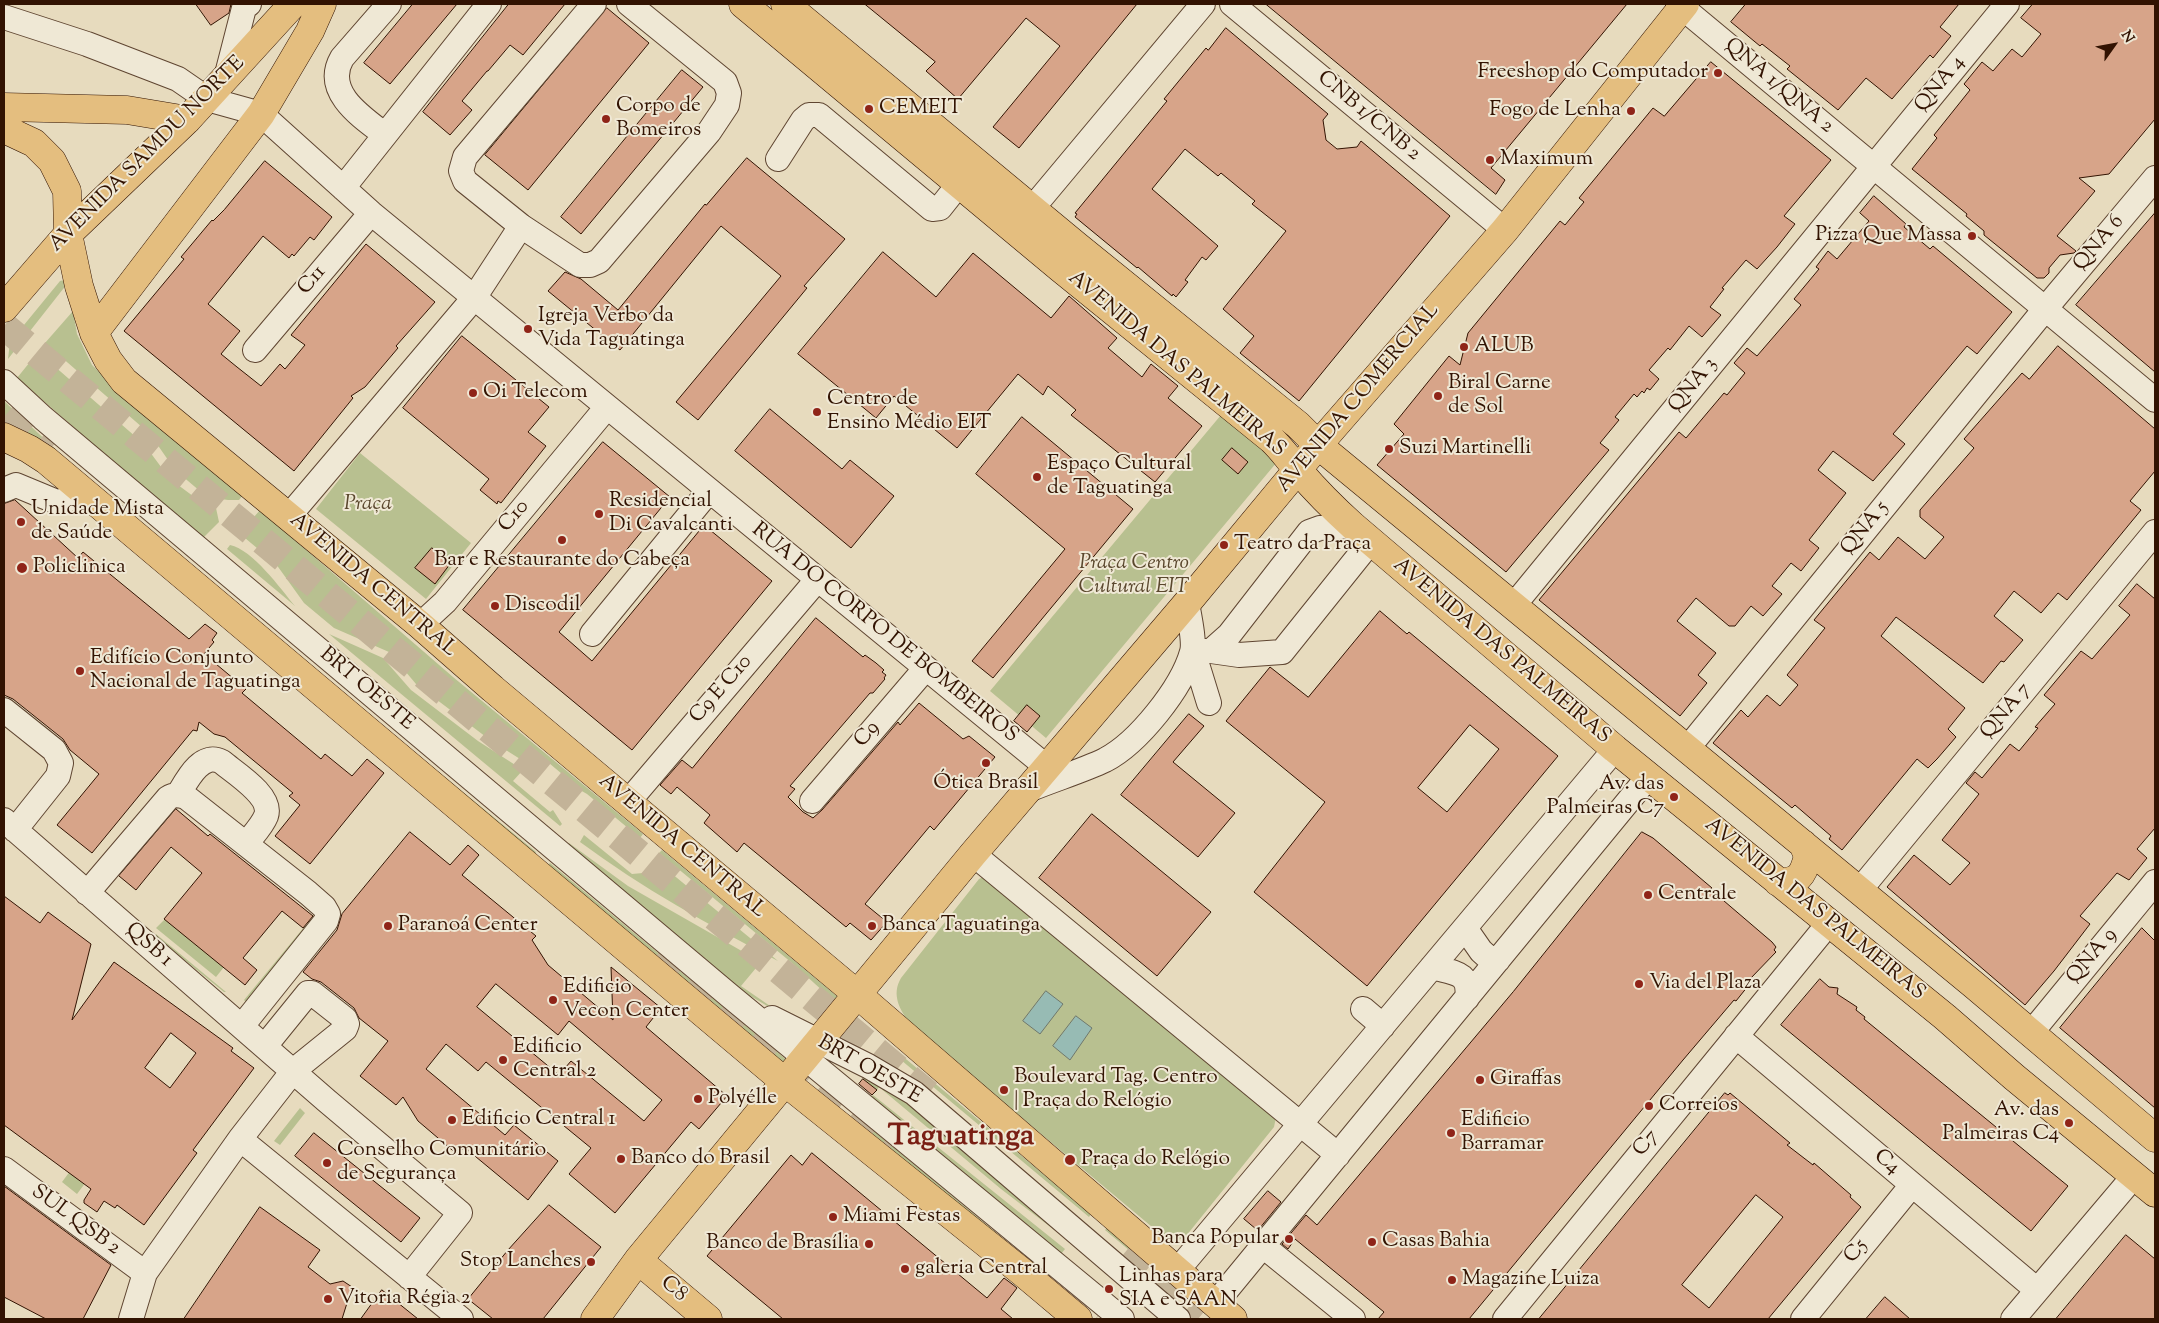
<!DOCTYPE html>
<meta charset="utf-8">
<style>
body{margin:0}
#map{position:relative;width:2159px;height:1323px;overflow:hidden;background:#e7dbbe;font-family:"Sorts Mill Goudy",serif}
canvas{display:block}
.frame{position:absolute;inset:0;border:5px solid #321302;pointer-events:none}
.north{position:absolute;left:2089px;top:20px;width:50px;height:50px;-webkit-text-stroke:4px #efe8d5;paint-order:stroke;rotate:58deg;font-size:14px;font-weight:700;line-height:20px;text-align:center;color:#321302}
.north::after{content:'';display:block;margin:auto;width:18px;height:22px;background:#321302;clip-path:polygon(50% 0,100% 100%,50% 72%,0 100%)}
</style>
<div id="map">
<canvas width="2159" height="1323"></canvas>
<div class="frame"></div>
<div class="north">N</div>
</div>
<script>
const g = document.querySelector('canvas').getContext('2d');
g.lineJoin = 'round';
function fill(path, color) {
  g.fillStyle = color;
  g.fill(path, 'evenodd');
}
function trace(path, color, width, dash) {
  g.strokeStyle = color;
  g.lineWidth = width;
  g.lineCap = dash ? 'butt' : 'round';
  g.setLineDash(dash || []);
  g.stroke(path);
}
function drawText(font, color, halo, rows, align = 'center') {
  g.font = font + ' "Sorts Mill Goudy",serif';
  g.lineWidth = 4;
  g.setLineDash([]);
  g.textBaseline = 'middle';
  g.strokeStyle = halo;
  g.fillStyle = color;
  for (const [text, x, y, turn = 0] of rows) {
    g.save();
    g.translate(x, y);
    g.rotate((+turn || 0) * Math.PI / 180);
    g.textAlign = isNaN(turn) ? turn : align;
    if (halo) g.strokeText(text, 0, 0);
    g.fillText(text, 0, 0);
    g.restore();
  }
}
const green = new Path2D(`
 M64,280L67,284L8,359L10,342L60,281Z
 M73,311L77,334L92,365L129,401L243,495L239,500H228L207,497L175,470L150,434L45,343Z
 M38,352L144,444L170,479L201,502L216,508L219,522L199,542L132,485L70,424L17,378Z
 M4,401L104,495L4,436Z
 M1221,415L1277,462L1046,738L990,691Z
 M360,453L471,543L426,599L316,509Z
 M260,510L453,677L643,834L640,838L587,794L573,786L574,784L537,753L528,764L490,740L416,684L389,652L334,628L304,603L276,564L245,538L242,531Z
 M230,545C253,550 280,588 295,606L227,549Z
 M198,574L536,852L535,854Z
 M329,634L383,658L411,690L478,741L523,770L513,781L550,812L553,810L562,824L560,826Z
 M584,835L632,874L643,873L654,859L778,961C709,925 642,888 580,842Z
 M569,843L628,886L761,962L741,986L773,1008L774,1010L747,994L566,846Z
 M662,850L839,998L835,1002L792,963L659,853Z
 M550,863L788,1061L781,1069L548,865Z
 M983,877L1276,1117L1274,1127L1186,1236C1177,1242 1172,1242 1164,1237L910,1024C900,1010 891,995 901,978L979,879Z
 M314,915L317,917L247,1003L244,1000Z
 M165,919L224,967L216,977L156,928Z
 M156,934L226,992H224L156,937Z
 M894,1049L1091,1214L1089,1217L895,1055L890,1053Z
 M867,1075L909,1101L1073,1240L1070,1242L1001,1189L879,1087L877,1090L863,1079Z
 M873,1095L1065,1249L1061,1254L867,1102Z
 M300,1108L305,1113L280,1145L274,1141Z
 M856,1116L1040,1269L1039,1271L849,1124Z
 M94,1139L110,1150L77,1194L62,1182Z
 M1107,1228L1215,1319H1211L1105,1230Z`);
const water = new Path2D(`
 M1046,991L1063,1004L1040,1034L1023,1021Z
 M1076,1016L1092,1028L1070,1060L1053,1046Z`);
const building = new Path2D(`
 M196,4H231L229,13L211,25Z
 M413,4H457L390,84L364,63Z
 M509,4H565L523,55L510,45L488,71H487L462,101L472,110L450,135L423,112Z
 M865,4H1137L1019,148L993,127L1060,46L1026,18L958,99L926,71L935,62Z
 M1266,4H1627L1491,168L1505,180L1496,194Z
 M1746,4H1959L1940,27L1951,36L1933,58L1930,55L1892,99L1866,78L1838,110L1787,69L1790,66L1762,44L1760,46L1731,22Z
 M2033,4H2155V119L2109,174L2079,178L2095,191L2057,236L2076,251L2074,253L2060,255L2049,268V273L2044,278H2037L1984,235V231L1966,216L1967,214L1912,169L1937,138L1934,135L1970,90L1964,84L1982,62L1993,71L2012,49L2022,57L2041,34L2021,18Z
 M607,8L649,43L528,190L485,155Z
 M1226,28L1328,114L1323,120L1326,140L1337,149L1357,147L1361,141L1450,216L1299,401L1240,353L1254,336L1223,309L1286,231L1252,204L1255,201L1221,173L1218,176L1185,149L1152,189L1218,246L1206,260L1202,257L1185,280L1188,282L1176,297L1173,294L1172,296L1138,267L1137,268L1075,217L1077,214L1075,213L1167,101L1164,99L1206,48L1208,50Z
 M1711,62L1831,160L1784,216L1795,224L1777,247L1757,269L1746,260L1722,288L1724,289L1710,307L1721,315L1702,337L1689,326L1670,350L1668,348L1649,370L1659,379L1650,390L1647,388L1644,393L1642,391L1637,397L1634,394L1615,417L1619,420L1600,443L1609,450L1506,572L1377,465L1404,434L1394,424L1449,356L1460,365L1468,333L1560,221L1565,225L1584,202L1579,198L1653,108L1664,116Z
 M682,70L703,87L581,234L561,217Z
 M747,158L845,239L804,286L807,288L698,420L676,402L781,276L721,226L620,350L548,291L565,272L581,279L618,310L705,204L706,205Z
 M265,161L332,217L314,240L310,237L294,256L292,254L289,258L263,236L208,304L240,331L221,354L237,367L261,386L280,364L285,369L305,345L291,335L366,244L435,302L396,346L398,348L365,387L351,396L353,398L294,471L124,331L184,259L181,257L212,220L213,221L224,210Z
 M1874,196L1906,224L1904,227L1930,249L1933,246L2012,312L1977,354L1967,346L1900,426L1893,434L1905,444L1873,481L1833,451L1818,470L1846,493L1809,540L1819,548L1801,571L1791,563L1772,586L1782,594L1763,616L1751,606L1735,626H1729L1696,598L1677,621L1716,653L1698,675L1707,683L1680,716L1539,600L1679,432L1686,438L1724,393L1727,395L1745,373L1734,363L1747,348L1757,356L1801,305L1794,299L1819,269L1816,267L1828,251L1837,259L1869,221L1860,213Z
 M2155,213V372L2076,305Z
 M883,252L936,297L973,253L1051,318L1069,296L1117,338L1108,348L1142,377L1151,364L1178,386L1168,398L1202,426L1155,482L1071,415L1076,410L1048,386L1043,395L1018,374L957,448L894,396L876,418L798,354Z
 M462,336L549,407L528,432L546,446L501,503L498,501L497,504L480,490L489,479L403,408Z
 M2058,346L2155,429V471L2130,501L2141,510L2067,600L2058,593L2041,613L2014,591L1994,616L2023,640L2004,662L2001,661L1983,683L1896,617L1881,636L1965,708L1948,729L1956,737L1937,759L1928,768L1917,759L1842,850L1829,839L1831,836L1795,805L1792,808L1713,743L1741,710L1748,717L1767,695L1780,706L1798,685L1787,675L1825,628L1814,620L1870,552L1879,560L1898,537L1925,559L1944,537L1920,517V510L1974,448L1964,439L2022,373L2029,379Z
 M770,409L842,469L850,460L894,496L851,548L735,451Z
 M1022,417L1133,509L993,678L972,661L1065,549L976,474Z
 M603,442L670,497L559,632L592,661L704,525L772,581L632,750L463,610Z
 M1232,448L1248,462L1238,474L1222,460Z
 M15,500L78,558L83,552L189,639L205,624L217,633L212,640L214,642L204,654L246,689L242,693L321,759L325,754L352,776L367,759L384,773L310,864L275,836L300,805L289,796L293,793L225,737L214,734L199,722L197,731L193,730L92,853L57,825L99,774L70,750L63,739L13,699L4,695V504Z
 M432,548L450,564L435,584L415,568Z
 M2137,584L2155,599V828L2137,849L2147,858L2129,880L2117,873L2080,916L2090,924L2054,971L2025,1005L1887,887L1914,855L1950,885L1970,863L1942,840L1979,794L1966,783L1975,772L1982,778L2010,744L2019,751L2038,728L2035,727L2055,704L2044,695L2081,651L2092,659L2130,615L2119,606Z
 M1380,611L1407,634L1409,632L1558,756L1367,986L1254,892L1325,802L1226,721L1270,667L1308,697ZM1470,725L1499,749L1447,812L1418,788Z
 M816,618L863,657L865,655L876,663L884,670L882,672L886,675L884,678L885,679L873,693H870L790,786L795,789L788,797L803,812L813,818L822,810L898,722L900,725L919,703L963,739L969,736L995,757L934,830L930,826L865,904L887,922L871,940L850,923L846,927L744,843L737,852L704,823L710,815L677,787L671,794L660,785L682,760L692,768Z
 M1027,705L1040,716L1027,732L1014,721Z
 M1189,714L1204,726L1173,762L1235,813L1198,857L1121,795Z
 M176,809L208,836L210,834L313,916L303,928L282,911L243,958L257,970L245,985L164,919L202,873L171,847L136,890L119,876Z
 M1092,814L1211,912L1157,976L1039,878Z
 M410,832L450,865L468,845L479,855L462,875L536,936L532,940L548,965L613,1020L611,967L661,1008L646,1027L727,1096L699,1129L691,1122L615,1213L569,1174L591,1148L486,1062L478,1071L446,1044L426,1069L505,1135L514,1125L558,1161L528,1200L464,1147L458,1155L418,1121L403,1097L396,1105L360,1076L388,1041L359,1018L354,1008L321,982L312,979L303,972L337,930L342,914ZM496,984L558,1035L569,1021L662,1100L644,1121L571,1061L559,1075L477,1007Z
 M1642,832L1653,838L1712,888L1710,889L1772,942L1776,947L1774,950L1776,952L1750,979L1752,981L1736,1001L1734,1000L1683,1060L1469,1319H1378L1384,1312L1295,1239L1288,1249L1282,1244L1306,1215L1317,1225L1513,992Z
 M4,896L40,923L48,912L91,944L72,1020L114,962L233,1048L231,1051L254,1068L193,1150L197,1153L144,1225L117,1205L115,1208L104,1201L97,1212L84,1203V1200L91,1189L4,1125ZM171,1033L196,1053L170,1088L145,1068Z
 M2142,928L2155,941V1108L2060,1028Z
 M1820,979L1829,987L1838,988L1837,994L1857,1007L1856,1010L1865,1017L1864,1019L2068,1186L2031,1231L1781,1025Z
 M863,1079L877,1090L872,1095L859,1084Z
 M1725,1093L1728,1095L1730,1093L1790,1143L1787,1145L1813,1165L1814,1163L1851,1195L1850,1197L1861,1207L1768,1319H1539ZM1756,1195L1783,1217L1709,1308L1682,1285Z
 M314,1133L420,1218L401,1242L295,1156Z
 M812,1153L987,1298L1004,1278L1012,1284L1017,1288L1001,1309L1013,1319H783L707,1256L791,1155L802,1165Z
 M4,1186L111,1265L83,1319H46L4,1297Z
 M1268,1191L1281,1202L1259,1229H1256L1244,1219Z
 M549,1205L601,1247L543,1319H493L468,1299L508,1250Z
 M260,1207L320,1250L308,1267L330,1284L343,1281L352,1287L342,1319H184Z
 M2126,1235L2155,1259V1319H2056Z
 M382,1290L418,1319H361Z
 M1885,1297L1910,1319H1866Z`);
const majorTunnel = new Path2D(`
 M4,326L928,1094
 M4,417L47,453
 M656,956L889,1149
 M1122,1256L1198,1319
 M1063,1292L1096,1319`);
const minor = new Path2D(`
 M594,4L465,157L461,171L465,181L521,226L580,265H590L599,261L709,132L727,105L729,93L725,82L629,4
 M1232,4L1505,230
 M1678,4L2155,400
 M4,17L87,44L178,79L207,99L261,114L371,213L1048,768
 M226,78L244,8L249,4
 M384,134C360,116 323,91 342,58L389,4
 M778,159L803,120L809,115H819L932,209L940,208L959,184
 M343,188L489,4
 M1020,223L1203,4
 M255,350L371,213
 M4,382L43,418L730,996L1122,1319
 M4,490L16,485L57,502L70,499L83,491
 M289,516L474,298L521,226
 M1514,605L2007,4
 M420,625L445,602L607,407
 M592,634L709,491
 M1211,651L1239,655L1282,652L1371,541
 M1209,703L1193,651H1211L1229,635L1309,532L1320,528L1353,526
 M4,710L54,750L61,763L58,776L15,830
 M1687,749L2045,309L2155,178
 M1031,789C1055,779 1082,771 1105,760C1138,743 1182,688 1192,652C1195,642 1189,615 1187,603
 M178,795C187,780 201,751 222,762C235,773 273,796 266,816C262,826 253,835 246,844
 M812,801L925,669
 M628,802L817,580
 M4,820L327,1101L460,1213L409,1277
 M973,854L1338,1155
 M1859,891L2155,532
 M87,893L168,798C174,794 178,795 186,797L308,893L324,907L328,914L326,921L242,1026
 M1465,928L1481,951L1491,960H1498
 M1432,967C1452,973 1471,971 1467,998
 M1363,1009L1383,1026
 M772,1018L868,1066L914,1093L1178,1319
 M2031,1033L2155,882
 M1736,1036L2037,1290
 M240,1139L461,1319
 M4,1169L145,1273
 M1263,1246L1353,1319
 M1176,1272L1615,749
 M1215,1304L1649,776
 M131,1319L145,1273L240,1139L293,1071L345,1029L347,1024L345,1019L312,993H308L265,1046
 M1505,1319L1829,923
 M1803,1319L1912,1185
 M2013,1319L2134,1176`);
const major = new Path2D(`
 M743,4L1060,268L1271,439C1282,449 1289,460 1299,471C1316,491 1334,509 1353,526L1615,749L1945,1017L2014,1077L2155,1193
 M785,4L1077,246L1298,425L1318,445L1974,985L2155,1138
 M4,107L127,110L187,120
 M4,129L34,143L52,161L67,191L68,234L79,286L94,333L108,360L124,381L420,625L493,689L858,995L1233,1319
 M4,308L68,234L187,120L293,4
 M94,333L261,114L310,31L322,4
 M4,437L29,449L46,460L785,1082L1022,1272L1078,1319
 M1778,882C1799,882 1803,876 1808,856L1803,844
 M638,1260L708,1319
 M595,1319L638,1260L973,854L1187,603L1318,445L1505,230L1685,4`);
const markers = [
 [1718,73,5,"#8f2418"],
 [869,109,5,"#8f2418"],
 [1631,111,5,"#8f2418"],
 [606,119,5,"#8f2418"],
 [1490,160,5,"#8f2418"],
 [1972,236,5,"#8f2418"],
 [528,329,5,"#8f2418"],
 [1464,347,5,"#8f2418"],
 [473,393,5,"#8f2418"],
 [1438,396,5,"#8f2418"],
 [817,412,5,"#8f2418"],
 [1389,449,5,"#8f2418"],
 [1037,477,5,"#8f2418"],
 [599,514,5,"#8f2418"],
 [21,522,5,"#8f2418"],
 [562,540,5,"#8f2418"],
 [1224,545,5,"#8f2418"],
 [22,568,6,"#8f2418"],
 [495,606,5,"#8f2418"],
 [80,671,5,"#8f2418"],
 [986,763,5,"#8f2418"],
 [1674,797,5,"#8f2418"],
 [1648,895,5,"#8f2418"],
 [388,926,5,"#8f2418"],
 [872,926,5,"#8f2418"],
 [1639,984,5,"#8f2418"],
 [553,1000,5,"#8f2418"],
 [503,1060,5,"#8f2418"],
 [1480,1080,5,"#8f2418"],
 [1004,1090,5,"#8f2418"],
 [698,1099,5,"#8f2418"],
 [1649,1106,5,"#8f2418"],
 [452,1120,5,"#8f2418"],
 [2069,1123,5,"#8f2418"],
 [1451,1133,5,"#8f2418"],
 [621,1159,5,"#8f2418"],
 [1070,1160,6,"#8f2418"],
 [327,1163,5,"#8f2418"],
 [833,1217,5,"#8f2418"],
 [1289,1239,5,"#8f2418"],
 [1372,1242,5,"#8f2418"],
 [869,1244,5,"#8f2418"],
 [591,1262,5,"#8f2418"],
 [905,1269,5,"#8f2418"],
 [1452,1280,5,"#8f2418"],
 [1109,1289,5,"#8f2418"],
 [328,1299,5,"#8f2418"]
];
const poiNames = [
 ["Freeshop do Computador",1708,73,"right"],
 ["Corpo de",616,107],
 ["Bomeiros",616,131],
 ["CEMEIT",879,109],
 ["Fogo de Lenha",1621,111,"right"],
 ["Maximum",1500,160],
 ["Pizza Que Massa",1962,236,"right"],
 ["Igreja Verbo da",538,317],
 ["Vida Taguatinga",538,341],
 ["ALUB",1474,347],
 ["Biral Carne",1448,384],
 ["de Sol",1448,408],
 ["Oi Telecom",483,393],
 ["Centro de",827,400],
 ["Ensino Médio EIT",827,424],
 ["Suzi Martinelli",1399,449],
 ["Espaço Cultural",1047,465],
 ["de Taguatinga",1047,489],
 ["Residencial",609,502],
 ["Di Cavalcanti",609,526],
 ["Unidade Mista",31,510],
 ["de Saúde",31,534],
 ["Teatro da Praça",1234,545],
 ["Bar e Restaurante do Cabeça",562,561,"center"],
 ["Policlinica",33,568],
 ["Discodil",505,606],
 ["Edifício Conjunto",90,659],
 ["Nacional de Taguatinga",90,683],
 ["Ótica Brasil",986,784,"center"],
 ["Av. das",1664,785,"right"],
 ["Palmeiras C7",1664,809,"right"],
 ["Centrale",1658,895],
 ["Paranoá Center",398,926],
 ["Banca Taguatinga",882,926],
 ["Via del Plaza",1649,984],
 ["Edificio",563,988],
 ["Vecon Center",563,1012],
 ["Edificio",513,1048],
 ["Central 2",513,1072],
 ["Boulevard Tag. Centro",1014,1078],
 ["| Praça do Relógio",1014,1102],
 ["Giraffas",1490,1080],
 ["Polyélle",708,1099],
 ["Correios",1659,1106],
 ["Av. das",2059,1111,"right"],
 ["Palmeiras C4",2059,1135,"right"],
 ["Edificio Central 1",462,1120],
 ["Edificio",1461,1121],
 ["Barramar",1461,1145],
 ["Conselho Comunitário",337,1151],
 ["de Segurança",337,1175],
 ["Banco do Brasil",631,1159],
 ["Praça do Relógio",1081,1160],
 ["Miami Festas",843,1217],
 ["Banca Popular",1279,1239,"right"],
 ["Casas Bahia",1382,1242],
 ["Banco de Brasília",859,1244,"right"],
 ["Stop Lanches",581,1262,"right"],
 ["galeria Central",915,1269],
 ["Linhas para",1119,1277],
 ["SIA e SAAN",1119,1301],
 ["Magazine Luiza",1462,1280],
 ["Vitoria Régia 2",338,1299]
];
const streetNames = [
 ["QNA 4",1941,85,-51],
 ["QNA 1/QNA 2",1778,87,40],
 ["CNB 1/CNB 2",1368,117,40],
 ["AVENIDA SAMDU NORTE",148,155,-45],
 ["QNA 6",2100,244,-50],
 ["C11",313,281,-50],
 ["AVENIDA DAS PALMEIRAS",1176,365,40],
 ["QNA 3",1694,386,-51],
 ["AVENIDA COMERCIAL",1359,399,-50],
 ["C10",515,517,-50],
 ["QNA 5",1866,529,-51],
 ["AVENIDA CENTRAL",372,586,40],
 ["RUA DO CORPO DE BOMBEIROS",884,634,39],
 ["AVENIDA DAS PALMEIRAS",1501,652,40],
 ["BRT OESTE",366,690,40],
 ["C9 E C10",722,690,-49],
 ["QNA 7",2007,712,-50],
 ["C9",868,735,-50],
 ["AVENIDA CENTRAL",681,847,40],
 ["AVENIDA DAS PALMEIRAS",1814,910,39],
 ["QSB 1",148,946,41],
 ["QNA 9",2093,957,-50],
 ["BRT OESTE",869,1071,30],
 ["C7",1647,1144,-51],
 ["C4",1886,1163,40],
 ["SUL QSB 2",75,1221,36],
 ["C5",1857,1252,-51],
 ["C8",673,1290,40]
];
const parkNames = [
 ["Praça",368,505],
 ["Praça Centro",1134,564],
 ["Cultural EIT",1134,588]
];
const townNames = [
 ["Taguatinga",961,1139]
];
fill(green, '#b8c090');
fill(water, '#97bbb4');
trace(water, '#6f786d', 1);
fill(building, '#d7a489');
trace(building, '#321302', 1);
trace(majorTunnel, '#c3b398', 28, [28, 14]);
trace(minor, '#5f4531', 26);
trace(major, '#321302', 29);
trace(minor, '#efe8d5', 24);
trace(major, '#e4be7f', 28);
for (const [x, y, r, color] of markers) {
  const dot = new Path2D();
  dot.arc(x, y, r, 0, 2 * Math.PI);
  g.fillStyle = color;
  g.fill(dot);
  trace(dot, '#efe8d5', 2);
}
drawText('21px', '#321302', '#efe8d5', poiNames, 'left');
drawText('21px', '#321302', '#efe8d5', streetNames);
drawText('italic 21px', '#5a472d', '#efe8d5', parkNames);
drawText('bold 31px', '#7a1f14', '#efe8d5', townNames);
</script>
